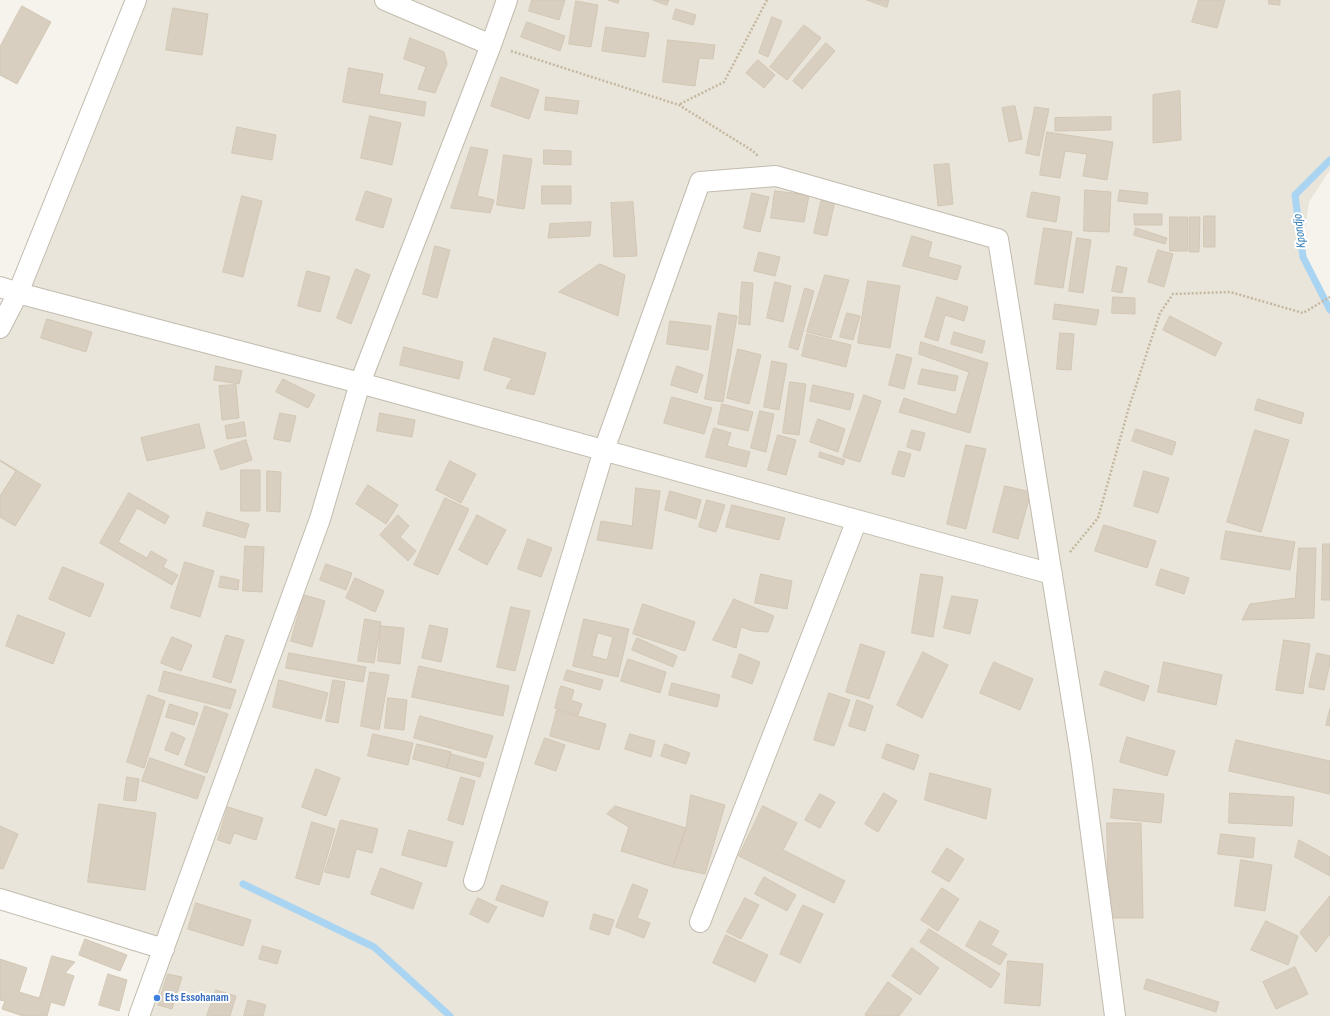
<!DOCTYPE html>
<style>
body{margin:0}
canvas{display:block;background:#f6f3ec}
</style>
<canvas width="1330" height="1016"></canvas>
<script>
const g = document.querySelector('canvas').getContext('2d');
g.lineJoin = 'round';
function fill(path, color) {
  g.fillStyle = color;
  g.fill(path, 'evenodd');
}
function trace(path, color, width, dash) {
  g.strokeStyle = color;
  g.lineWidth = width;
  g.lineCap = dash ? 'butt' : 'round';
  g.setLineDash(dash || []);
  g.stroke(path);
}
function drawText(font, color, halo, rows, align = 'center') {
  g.font = font + ' "Sofia Sans Condensed",sans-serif';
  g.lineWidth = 4;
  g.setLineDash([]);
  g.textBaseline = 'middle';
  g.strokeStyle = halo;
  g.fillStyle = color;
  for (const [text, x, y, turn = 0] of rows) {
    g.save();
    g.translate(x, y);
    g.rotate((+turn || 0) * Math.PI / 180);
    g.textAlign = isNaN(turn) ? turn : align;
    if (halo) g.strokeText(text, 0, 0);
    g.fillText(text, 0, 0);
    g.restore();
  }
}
const residential = new Path2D(`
 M134,0H1330V170L1309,202L1301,257L1330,314V1016H146L172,945L0,893V321Z`);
const stream = new Path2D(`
 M1330,160L1295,195L1303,257L1330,310
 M243,884L374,947L450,1016`);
const building = new Path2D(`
 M532,0H565L559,20L529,11Z
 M608,0H619L618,3Z
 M653,0H669L667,5Z
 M867,0H889L887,7Z
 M1199,0H1225L1217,28L1192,22Z
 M1269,0H1280V5L1269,4Z
 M576,1L598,5L591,47L569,44Z
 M22,6L51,22L17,84L0,75V47Z
 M173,8L208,14L202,55L166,50Z
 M676,9L696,15L693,25L673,19Z
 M772,17L782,21L768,57L759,53Z
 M527,22L565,36L560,51L521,37Z
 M804,25L821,38L787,80L770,67Z
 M606,27L649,33L645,57L602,51Z
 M410,38L444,52L447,64L435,93L418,89L426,67L404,59Z
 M668,40L715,45L713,59L699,58L695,86L663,82Z
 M826,43L835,51L802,89L793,81Z
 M758,60L775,75L764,88L746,73Z
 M349,68L383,74L379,94L426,102L424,116L343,102Z
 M501,77L539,90L529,119L491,106Z
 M1180,91L1181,140L1153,143V95Z
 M546,97L579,101L577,114L545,110Z
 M1015,106L1022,139L1009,142L1002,108Z
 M1035,107L1049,109L1039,156L1026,153Z
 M370,116L401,123L392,165L361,158Z
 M1111,117V130L1055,131V118Z
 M237,127L276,135L272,160L232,153Z
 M1047,132L1113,142L1107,180L1083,176L1087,154L1065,151L1060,178L1040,175Z
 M471,147L488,150L477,196L494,200L490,213L451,208Z
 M544,150L571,151V165L544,164Z
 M504,155L532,159L524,209L497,205Z
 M949,164L953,204L938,206L934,165Z
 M542,186H571V204H542Z
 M1085,190L1111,192L1109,232L1084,231Z
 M1120,190L1148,193L1147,204L1118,201Z
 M366,191L392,199L383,228L356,220Z
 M775,191L809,195L804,222L771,218Z
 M1032,192L1060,197L1056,222L1027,217Z
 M752,193L769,197L760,232L744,228Z
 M242,196L262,201L243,277L223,272Z
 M822,198L835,201L827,236L814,233Z
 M633,202L637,256L614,257L611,203Z
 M1134,214H1162V225H1135Z
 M1204,216H1215V247H1204Z
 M1170,217H1188V251H1170Z
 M1190,217H1200L1199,252H1190Z
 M591,222L590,236L548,238L550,224Z
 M1044,228L1072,232L1063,288L1035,284Z
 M1136,228L1167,238L1165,244L1134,235Z
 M912,236L932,242L928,257L961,266L957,280L903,266Z
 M1077,238L1091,240L1083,293L1069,291Z
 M435,246L450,250L437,298L423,294Z
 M1158,250L1173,254L1164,287L1148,282Z
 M759,252L780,257L775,276L754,271Z
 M600,264L625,275L618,316L559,292Z
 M1117,266L1127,268L1122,293L1112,291Z
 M356,269L370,275L351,324L337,318Z
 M307,271L330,277L320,312L298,306Z
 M825,275L849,280L831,338L807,332Z
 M868,281L900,286L890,348L858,343Z
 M742,282L753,283L750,325L739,324Z
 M775,282L791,286L783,322L767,318Z
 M805,288L814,291L798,350L789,347Z
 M937,297L968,307L964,321L945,315L938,341L925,337Z
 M1113,297L1135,298V314L1112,313Z
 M1055,304L1099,310L1096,325L1053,319Z
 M719,313L737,316L723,402L705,399Z
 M847,313L860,316L853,340L840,337Z
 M1170,316L1222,343L1215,356L1163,330Z
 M47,319L92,332L86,352L41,338Z
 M670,321L711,326L708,350L667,344Z
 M954,332L985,341L982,353L951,344Z
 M1060,333L1074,334L1071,370L1057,369Z
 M807,334L851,345L846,367L802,356Z
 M494,338L546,353L534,395L506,388L512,378L484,370Z
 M921,342L988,363L970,433L899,412L904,398L956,415L969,372L919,354Z
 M404,347L463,362L459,379L400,365Z
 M738,349L761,355L749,404L727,398Z
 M897,354L912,358L904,389L889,385Z
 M772,361L787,364L779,410L764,407Z
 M216,366L242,371L239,384L214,380Z
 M677,366L703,375L697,393L671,385Z
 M922,369L958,376L955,391L918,384Z
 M283,379L315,395L308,408L276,392Z
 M790,382L806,384L799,435L783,433Z
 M236,385L239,418L222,420L219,386Z
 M813,385L854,394L850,410L810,401Z
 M864,395L881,401L860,462L843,457Z
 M672,397L712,408L704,434L664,423Z
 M1258,399L1304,413L1301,424L1255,410Z
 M722,404L753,412L748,431L718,424Z
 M760,411L774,414L766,452L751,448Z
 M280,413L296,416L290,442L274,439Z
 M380,413L415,420L412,437L377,431Z
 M818,419L845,429L838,452L810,442Z
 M244,422L246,436L227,439L225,426Z
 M199,424L205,448L147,461L141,438Z
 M714,428L731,433L727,446L750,452L746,467L706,457Z
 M1136,429L1176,442L1172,455L1132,441Z
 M912,430L925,433L920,451L907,447Z
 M1255,430L1289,440L1261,532L1227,522Z
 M778,435L796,440L786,475L768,470Z
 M246,440L252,460L221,470L214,451Z
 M966,445L986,449L966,529L947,524Z
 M899,451L911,454L904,477L892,474Z
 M820,452L845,460L843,465L819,457Z
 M0,460L41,485L15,526L0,517V496L16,471L0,461Z
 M450,461L476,474L461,503L436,490Z
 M241,470H260V511H241Z
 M267,471L281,472L280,512L267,511Z
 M1144,471L1169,478L1158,513L1134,506Z
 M368,485L398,505L386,524L356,504Z
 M1005,486L1031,492L1018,539L993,532Z
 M636,488L660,491L652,549L597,540L601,521L632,526Z
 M670,491L701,500L696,519L665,510Z
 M129,493L169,516L165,524L137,508L118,542L147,558L151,551L167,560L163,567L178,575L172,585L100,543Z
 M445,498L469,509L438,575L414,565Z
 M707,500L725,505L716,532L699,527Z
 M732,505L785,518L779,540L726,527Z
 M207,512L249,524L245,538L203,526Z
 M398,515L409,526L400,537L416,551L408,561L380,535Z
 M477,515L506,530L487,565L459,550Z
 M1104,525L1156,541L1147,568L1095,551Z
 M1226,531L1295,542L1290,570L1221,559Z
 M528,539L552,548L541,577L518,569Z
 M1323,544H1330V600H1322Z
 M245,546L264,547L262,592L243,591Z
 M1299,548H1316L1314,618L1242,620L1250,604L1295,598Z
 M185,562L214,571L200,617L171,608Z
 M326,564L352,573L346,590L320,580Z
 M63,567L104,584L90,617L49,599Z
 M1161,569L1189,578L1184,594L1156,585Z
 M761,574L792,581L787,609L755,603Z
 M921,574L943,577L933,637L912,633Z
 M221,576L239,580L238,590L219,587Z
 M355,578L384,591L375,612L346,598Z
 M304,595L325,601L312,647L291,641Z
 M952,596L978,600L970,634L944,628Z
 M734,599L774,616L768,632L753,631L741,627L736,648L713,640Z
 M643,604L695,622L685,651L633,634Z
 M511,607L530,611L515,671L497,667Z
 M18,615L65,633L53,664L6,646Z
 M365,619L381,622L374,663L358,661Z
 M584,619L629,629L618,677L573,666ZM598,633L613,637L607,660L592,656Z
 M430,625L448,629L441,662L422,658Z
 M381,626L404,628L400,664L378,661Z
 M226,635L244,640L231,683L213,677Z
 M172,637L192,645L181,671L161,663Z
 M637,638L677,656L673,667L632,650Z
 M1284,640L1310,644L1303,694L1276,690Z
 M861,644L885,652L869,699L846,692Z
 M923,652L948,665L922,718L897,705Z
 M289,653L366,667L363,682L286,668Z
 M1317,653L1330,656V663L1324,690L1309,687Z
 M740,654L760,662L752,684L732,677Z
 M628,659L666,672L660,693L621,681Z
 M994,662L1033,679L1020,710L980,693Z
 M1164,662L1222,675L1216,705L1158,692Z
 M419,666L509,686L503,716L412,697Z
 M567,670L603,680L600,690L564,680Z
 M164,671L236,690L230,709L159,691Z
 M1105,671L1149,686L1144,701L1100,685Z
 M370,672L389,675L379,730L361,726Z
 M279,680L328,693L321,719L273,707Z
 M333,680L345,682L338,723L326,721Z
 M672,683L720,695L717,707L669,695Z
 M561,686L574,690L571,700L582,704L578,715L555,708Z
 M829,693L850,700L834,746L814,740Z
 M148,695L165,701L144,768L127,762Z
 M388,698L407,700L404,730L385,728Z
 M857,700L873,706L865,731L849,726Z
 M170,704L198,713L194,725L166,717Z
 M205,706L228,714L207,773L185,765Z
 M1330,709V726L1326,725Z
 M557,710L606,724L599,750L550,736Z
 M420,716L493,736L486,758L414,738Z
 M172,732L185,738L178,755L165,750Z
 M373,734L413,743L408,765L368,756Z
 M630,734L655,741L651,757L625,749Z
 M1127,737L1175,751L1167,776L1120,762Z
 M545,738L565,745L556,771L535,764Z
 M1236,740L1330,761V794L1229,771Z
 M417,744L451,752L447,768L413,759Z
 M665,744L690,753L686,764L661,756Z
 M887,744L919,755L914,770L882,758Z
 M451,754L484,763L480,777L447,768Z
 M150,758L205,777L197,799L142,781Z
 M316,769L340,778L326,816L302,807Z
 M930,773L991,789L986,819L925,800Z
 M127,777L139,779L136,801L124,800Z
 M461,777L475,781L463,825L448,820Z
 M1114,789L1164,794L1161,823L1111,818Z
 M884,793L897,801L878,832L865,824Z
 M1230,793L1294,797L1292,826L1229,823Z
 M820,794L835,802L820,828L805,820Z
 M691,795L725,805L705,874L673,867L686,828Z
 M99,804L156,813L145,890L88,882Z
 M615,806L686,828L673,867L621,851L629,827L607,814Z
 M763,806L797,823L783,850L845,881L834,903L739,856Z
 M228,807L263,818L256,840L234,833L230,844L218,840Z
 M341,820L378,829L372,853L356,849L349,878L325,872Z
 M312,822L335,829L319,885L296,878Z
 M1107,823H1141L1143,918H1109Z
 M0,826L18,834L3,869L0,868Z
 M409,830L453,842L446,867L402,855Z
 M1221,834L1255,838L1253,858L1218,854Z
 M1299,840L1330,857V876L1295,857Z
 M947,848L964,859L949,882L932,872Z
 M1241,860L1272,865L1265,911L1235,906Z
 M381,868L422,883L413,909L371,894Z
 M764,877L796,895L787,911L755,894Z
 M633,884L648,890L637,918L650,923L644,938L616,927Z
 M502,885L548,902L543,917L496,900Z
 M942,888L959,899L938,931L921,920Z
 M1330,896V934L1316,952L1300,933Z
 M478,898L497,907L488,923L470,914Z
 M745,898L759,905L741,939L727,932Z
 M196,903L251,920L243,946L188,929Z
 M803,905L823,914L800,963L780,954Z
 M594,914L614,920L609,935L590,929Z
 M980,921L999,931L991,945L1007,954L1000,965L966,946Z
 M1266,921L1298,936L1288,965L1251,950Z
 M929,929L1000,974L991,988L920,942Z
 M726,935L768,955L755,982L713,963Z
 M85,939L127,955L120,971L79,955Z
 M263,946L281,951L277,964L259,959Z
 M912,948L939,968L920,995L892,976Z
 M52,956L75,962L65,973L74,976L64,1006L51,1002L47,1016H23L2,1009L5,1001L0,1000V959L27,968L19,992L39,998Z
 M1008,961L1043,964L1040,1006L1005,1003Z
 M1295,967L1308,994L1276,1009L1263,982Z
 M108,974L127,980L119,1011L99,1005Z
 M168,974L182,977L172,1009L158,1005Z
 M1147,979L1219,1002L1216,1012L1144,989Z
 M888,982L912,999L899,1016H867L865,1015Z
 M216,990L236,996L230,1016H207Z
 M248,1000L266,1005L263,1016H244Z`);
const path = new Path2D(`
 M511,51L679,105L753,151L758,156
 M680,104L724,82L767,0
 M1070,552L1098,518L1129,407L1160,313L1173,294L1230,292L1303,313L1330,297`);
const street = new Path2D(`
 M385,0L491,45
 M0,287L18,293L360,383L1052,574
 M0,328L18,293L136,0
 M474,881L604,450L700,182L776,176L998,239L1081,757L1115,1016
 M0,899L164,949
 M700,922L857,520
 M139,1016L320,519L360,383L491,45L507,0`);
const markers = [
 [157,998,4,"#3f7fe0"]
];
const shopNames = [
 ["Ets Essohanam",165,998]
];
const waterNames = [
 ["Kpondjo",1300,231,-97]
];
fill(residential, '#eae5da');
trace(stream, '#a9d4f2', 7);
fill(building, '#d8cfc1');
trace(building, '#d3c7b4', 1);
trace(street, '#c2bbae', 22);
trace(path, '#c4b79f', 2.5, [2, 2]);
trace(street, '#fff', 20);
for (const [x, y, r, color] of markers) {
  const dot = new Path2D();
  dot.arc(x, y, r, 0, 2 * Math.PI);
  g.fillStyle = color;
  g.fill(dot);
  trace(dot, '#fff', 1.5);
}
drawText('bold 12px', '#366cbe', '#fff', shopNames, 'left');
drawText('italic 13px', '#2e7ab2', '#fff', waterNames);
</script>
